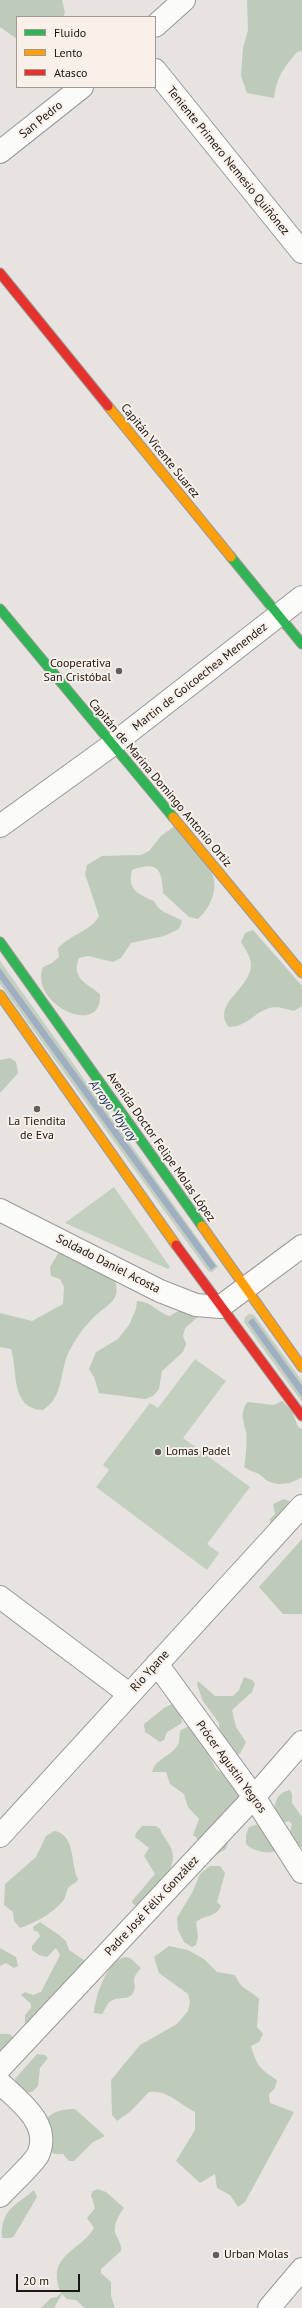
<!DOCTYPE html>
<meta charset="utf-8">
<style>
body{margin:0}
#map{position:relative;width:302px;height:2308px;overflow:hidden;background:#e6e3e0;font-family:"PT Sans",sans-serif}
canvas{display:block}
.legend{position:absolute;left:16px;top:16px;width:140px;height:72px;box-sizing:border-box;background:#f8f0e9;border:1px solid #9f9994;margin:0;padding:5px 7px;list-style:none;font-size:12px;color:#1a1715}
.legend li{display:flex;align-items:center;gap:8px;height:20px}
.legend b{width:20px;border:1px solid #9f9994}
.scale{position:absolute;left:16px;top:2274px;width:64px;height:18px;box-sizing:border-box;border:2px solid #1a1715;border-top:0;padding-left:5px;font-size:12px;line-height:14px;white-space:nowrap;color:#1a1715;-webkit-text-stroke:3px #f8f0e9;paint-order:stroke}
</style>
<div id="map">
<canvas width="302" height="2308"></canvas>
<ul class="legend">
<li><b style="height:5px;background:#30b455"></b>Fluido</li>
<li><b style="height:5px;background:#ff9f0a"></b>Lento</li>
<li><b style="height:5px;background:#e5322d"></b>Atasco</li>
</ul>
<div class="scale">20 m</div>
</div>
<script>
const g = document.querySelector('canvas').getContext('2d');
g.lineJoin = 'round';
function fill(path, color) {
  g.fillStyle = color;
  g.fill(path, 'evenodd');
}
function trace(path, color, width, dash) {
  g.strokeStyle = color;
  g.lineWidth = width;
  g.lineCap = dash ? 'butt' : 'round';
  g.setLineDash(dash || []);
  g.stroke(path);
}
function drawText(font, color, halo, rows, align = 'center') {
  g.font = font + ' "PT Sans",sans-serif';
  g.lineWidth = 4;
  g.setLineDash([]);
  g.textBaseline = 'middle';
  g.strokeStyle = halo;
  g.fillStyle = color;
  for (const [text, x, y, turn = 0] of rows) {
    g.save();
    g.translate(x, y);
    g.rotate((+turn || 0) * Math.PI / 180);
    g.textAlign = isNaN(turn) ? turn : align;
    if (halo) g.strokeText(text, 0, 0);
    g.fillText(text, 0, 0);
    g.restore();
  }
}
const green = new Path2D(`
 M0,961L218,1267L212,1272L208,1271L0,984Z
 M114,1187L170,1267L168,1269L65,1223Z
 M249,1314L254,1315L302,1381V1402L244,1322L245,1317Z
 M195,1359L226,1381L183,1438L250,1487L207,1544L219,1553L207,1570L96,1487L109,1470L103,1465L150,1403L158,1408Z`);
const forest = new Path2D(`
 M0,0H62L65,13L63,17H17V39L0,27Z
 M247,0H302V51L297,52C283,69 277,76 274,98L247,93L241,76L243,48L248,30Z
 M176,825C183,835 210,867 213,876C218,892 209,909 198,919L189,917L163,893C162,868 157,861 132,870C127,890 138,894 154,901C161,915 171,913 182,921L179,929L164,936L131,943L121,958L113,962L88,956L79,958C71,978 86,983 100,994C103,1039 28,1004 43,967L52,963L59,957L58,948C70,935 91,931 99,916L85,874L87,865L102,856L141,855L149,851L161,836Z
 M253,930L302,986V1006L294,1011C286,1009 277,1006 269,1008C254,1013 246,1027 229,1027C211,1004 250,990 251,965C251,957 245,949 241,942L245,933Z
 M10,1058L16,1062L18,1073L0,1093V1060Z
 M59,1252L112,1274C125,1300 108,1303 93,1318C85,1326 76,1338 71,1348C58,1369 66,1395 43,1410C10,1409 18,1371 11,1349L0,1347V1313L32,1321L63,1304L64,1287L60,1279L51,1276L50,1267Z
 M137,1301C153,1302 156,1312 170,1316L185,1307L193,1309L199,1316L185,1328L183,1336L186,1344L183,1352L162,1371L159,1389L153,1396L145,1399L99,1393L94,1377L89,1369L96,1352L118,1339L129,1325L136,1309Z
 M282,1401L292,1411L298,1427L302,1429V1477C292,1484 277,1487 266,1480C263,1478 261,1475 259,1474C253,1471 249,1471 244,1467C246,1463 247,1436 246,1432C243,1419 240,1414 247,1402L274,1405Z
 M284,1499L291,1502L270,1526V1519L275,1514L273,1504Z
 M302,1539V1614H283L259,1587Z
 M244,1677L252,1680L255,1684L252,1692L232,1710L236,1727L246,1742L240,1754H235L220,1745L219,1723L203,1701L197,1685L198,1681L215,1696H233L239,1690Z
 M172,1704L180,1709L182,1723L167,1732L164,1740L160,1742L145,1732L144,1724L164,1708Z
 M189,1726L206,1749L216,1769L228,1777L242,1795L226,1849L211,1858L192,1849L197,1842V1838L193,1835L199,1819L188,1807L184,1794L170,1784L166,1772H152C156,1758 170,1757 177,1746C181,1741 178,1736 181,1730Z
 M290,1790L292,1794V1803L302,1817V1847L294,1846L290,1833L292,1824L289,1821L277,1825C274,1811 271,1794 290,1790Z
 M262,1823L276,1842L275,1851C267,1855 252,1850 246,1844V1835L249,1827Z
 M142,1826H156L160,1829C163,1837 170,1843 172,1851C178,1871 152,1893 141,1908L133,1904L132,1901L155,1874L144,1856L149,1848L135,1837L136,1833Z
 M54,1831C76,1834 70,1864 78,1879C76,1884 73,1883 69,1887C66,1890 66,1897 63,1901C53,1913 35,1923 20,1928L14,1921L13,1912L4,1905L5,1884L36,1857L46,1836Z
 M210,1866H220L225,1873L217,1902L221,1906C217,1917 204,1915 196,1922L198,1937L196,1945L192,1947L184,1942L178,1930L177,1918L193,1891L200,1874Z
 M40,1922L59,1935L66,1941L69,1950L87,1962L29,2026L25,2024V2015L31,2008V2004L21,1995L25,1992L33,1995L41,1992L60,1955L56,1948L47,1957L39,1955L32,1950V1946L40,1936L38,1932L34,1931L33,1927Z
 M169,1946L188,1950L204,1959L217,1972L235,1975C242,1991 248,1988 259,1999L257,2027L263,2034L259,2042L251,2046C256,2065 261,2070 277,2080L275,2088L269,2094L270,2103L294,2112L245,2202L238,2207L230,2195L217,2188L215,2174L200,2183L176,2161L195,2130V2112C179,2104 168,2090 149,2092L131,2111L117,2121L112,2115L111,2080L140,2045L177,2024L188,2011L190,2002L188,1994L159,1973L154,1957Z
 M0,1948L16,1957L18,1966L14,1968L6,1963L0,1966Z
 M125,1957L130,1958L141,1968C136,1974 132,1978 135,1986C133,2003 121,1995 111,2001C107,2003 105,2010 102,2014L94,2013C95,1997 107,1960 125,1957Z
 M0,2034H9L16,2039L0,2078Z
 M37,2054L45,2055L48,2058L40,2068L38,2086L32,2092H18L15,2079Z
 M75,2109L105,2136L93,2142L74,2161H69L63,2154H54L50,2151L44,2121C53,2111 62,2109 75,2109Z
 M98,2189L106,2192L124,2208C119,2215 111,2227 117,2237C119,2241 122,2246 121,2251L101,2269V2273L111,2282V2296L115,2308H85L76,2300L67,2299L62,2294L54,2308H41L51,2298L57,2297L61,2293C45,2255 80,2252 94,2228L87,2218L95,2208L91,2195L93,2191Z
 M34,2190L37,2197L14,2236L11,2238H2C0,2209 17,2205 34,2190Z`);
const water = new Path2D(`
 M0,968L216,1266L211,1270L0,979Z
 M253,1318L302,1386V1397L248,1322Z`);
const street = new Path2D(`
 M155,26L184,0
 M155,70L302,252
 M0,152L82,87
 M0,826L112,745L302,597
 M0,1210L160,1291L196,1305L220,1307L302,1246
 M0,1597L129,1694
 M157,1664L254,1797L302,1872
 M0,1836L302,1506
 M0,2068L254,1797L302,1742
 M0,2083C19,2101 52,2124 38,2155C32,2165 9,2186 0,2196
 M269,2308L302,2269`);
const fast = new Path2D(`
 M231,557L302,644
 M0,609L173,817
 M0,942L202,1226`);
const slow = new Path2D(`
 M108,406L231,557
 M173,817L302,973
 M0,995L176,1245
 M202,1226L302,1367`);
const jam = new Path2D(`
 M0,273L108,406
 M176,1245L302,1416`);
const markers = [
 [119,671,4,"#615e5c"],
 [37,1109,4,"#615e5c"],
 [158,1452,4,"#615e5c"],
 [216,2255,4,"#615e5c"]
];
const streetNames = [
 ["San Pedro",41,120,-39],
 ["Teniente Primero Nemesio Quiñónez",228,161,51],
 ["Capitán Vicente Suarez",160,451,51],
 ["Martin de Goicoechea Menendez",200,677,-38],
 ["Capitán de Marina Domingo Antonio Ortiz",160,783,50],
 ["Avenida Doctor Felipe Molas López",161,1147,55],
 ["Soldado Daniel Acosta",108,1264,27],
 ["Río Ypane",150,1671,-48],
 ["Prócer Agustín Yegros",231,1767,54],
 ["Padre José Félix González",152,1906,-47]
];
const poiNames = [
 ["Cooperativa",111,664,"right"],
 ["San Cristóbal",111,678,"right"],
 ["La Tiendita",37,1122,"center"],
 ["de Eva",37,1136,"center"],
 ["Lomas Padel",166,1452],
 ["Urban Molas",224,2255]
];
const waterNames = [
 ["Arroyo Ybyray",113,1111,54]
];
fill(green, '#c3cfbf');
fill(forest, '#becbba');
fill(water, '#9faec1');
trace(street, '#9b9896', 24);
trace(fast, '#9b9896', 11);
trace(slow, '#9b9896', 11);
trace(jam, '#9b9896', 11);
trace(street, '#fbfbfa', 22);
trace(fast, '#30b455', 9);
trace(slow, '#ff9f0a', 9);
trace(jam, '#e5322d', 9);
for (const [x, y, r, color] of markers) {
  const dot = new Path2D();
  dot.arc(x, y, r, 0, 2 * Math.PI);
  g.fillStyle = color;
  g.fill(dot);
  trace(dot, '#f8f0e9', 1.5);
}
drawText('12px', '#1a1715', '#f8f0e9', streetNames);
drawText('12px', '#1a1715', '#f8f0e9', poiNames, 'left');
drawText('italic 13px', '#0e3158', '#f8f0e9', waterNames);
</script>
